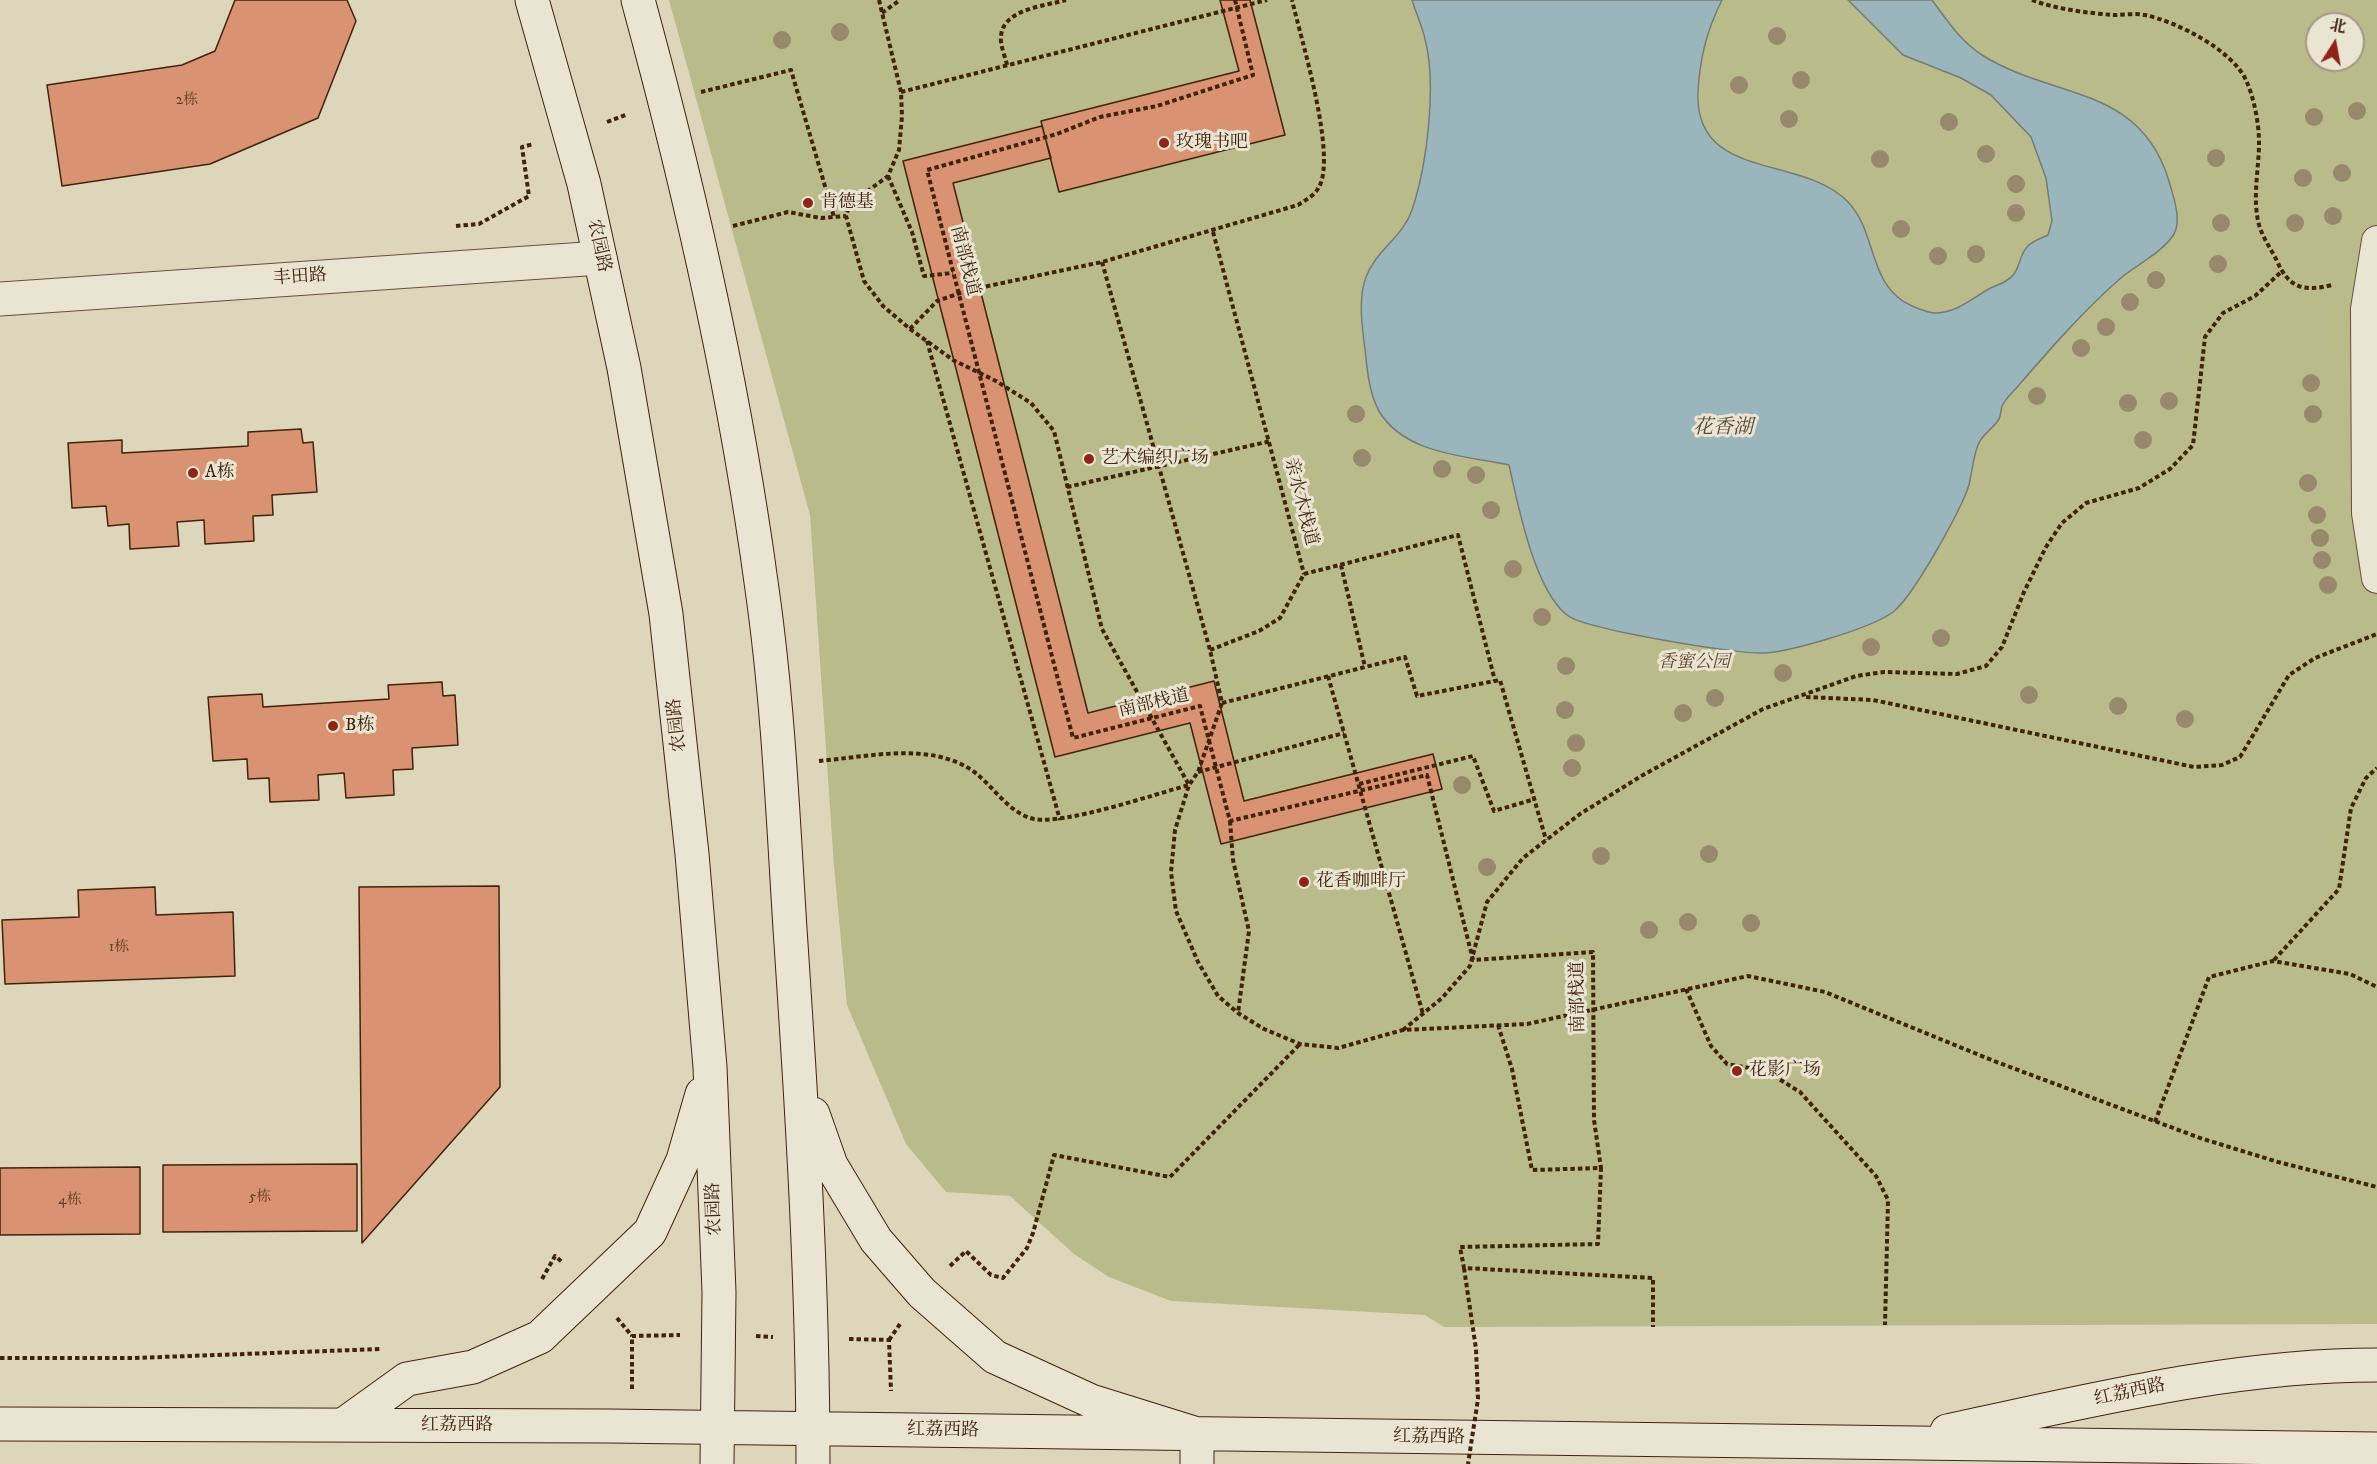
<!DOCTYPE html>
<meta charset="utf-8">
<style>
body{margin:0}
#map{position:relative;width:2377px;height:1464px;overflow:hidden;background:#ded6bb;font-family:"IM FELL DW Pica","Noto Serif SC",serif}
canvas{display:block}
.north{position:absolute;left:2305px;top:12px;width:60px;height:60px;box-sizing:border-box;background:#eae4d3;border:2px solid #a69783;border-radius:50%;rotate:11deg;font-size:16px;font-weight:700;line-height:24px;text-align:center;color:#41230b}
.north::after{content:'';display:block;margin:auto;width:21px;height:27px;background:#8f2418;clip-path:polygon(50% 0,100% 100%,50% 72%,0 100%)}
</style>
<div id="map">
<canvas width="2377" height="1464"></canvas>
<div class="north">北</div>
</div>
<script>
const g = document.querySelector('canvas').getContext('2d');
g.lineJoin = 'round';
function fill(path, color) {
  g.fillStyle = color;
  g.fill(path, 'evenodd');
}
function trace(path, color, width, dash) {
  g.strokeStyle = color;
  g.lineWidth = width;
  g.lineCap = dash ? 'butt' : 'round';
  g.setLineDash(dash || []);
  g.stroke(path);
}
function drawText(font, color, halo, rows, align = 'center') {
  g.font = font + ' "IM FELL DW Pica","Noto Serif SC",serif';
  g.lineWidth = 6;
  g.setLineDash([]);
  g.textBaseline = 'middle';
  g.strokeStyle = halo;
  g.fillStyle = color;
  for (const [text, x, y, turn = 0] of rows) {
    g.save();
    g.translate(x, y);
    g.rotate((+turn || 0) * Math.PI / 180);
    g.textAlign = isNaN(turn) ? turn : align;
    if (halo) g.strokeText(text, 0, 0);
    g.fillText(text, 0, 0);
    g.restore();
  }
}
const green = new Path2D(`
 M669,0H2377V1324L1444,1327L1425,1315L1171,1301L1109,1277L1074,1254L1010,1196L946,1192L906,1144L847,1005L834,866L810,515ZM2317,24H2353V60H2317Z`);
const water = new Path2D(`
 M1412,0H1722C1707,30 1700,57 1698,91C1693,182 1803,154 1848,202C1878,233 1867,286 1912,306C1919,309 1926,312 1934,313C1956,313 1970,300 1987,290C1997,284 2006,284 2014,274C2020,266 2020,253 2028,246C2032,241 2042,238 2048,235L2052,221L2046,178L2031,137L1991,95L1961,78L1903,55L1848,0H1932C1947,20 1960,41 1982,55C2053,100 2140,84 2169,181C2173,196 2182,219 2174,234C2163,252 2138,264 2122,277C2085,309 2051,348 2019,385C2014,391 2006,398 2002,406C2001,410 2001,415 1999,419C1993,429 1982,434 1978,445C1973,458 1972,472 1969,485C1961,510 1913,597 1893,612C1872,628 1793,651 1765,653C1740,655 1583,629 1567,615C1534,589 1518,505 1509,465C1466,456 1404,454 1379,411C1369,393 1367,369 1365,349C1362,327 1358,298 1366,277C1376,250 1403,237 1412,210C1427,165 1437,85 1425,39C1422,26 1416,13 1412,0Z`);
const building = new Path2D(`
 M235,0H347L356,21L318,118L210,164L62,186L47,85L182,65L215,51Z
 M1220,0H1250L1285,135L1059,192L1041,121L1239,71Z
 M1042,126L1051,158L953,183L1088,713L1214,681L1244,801L1433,754L1442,789L1221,844L1190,723L1055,757L903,161Z
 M301,429L303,443L313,442L317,492L272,495L273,515L253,516L254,541L205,544L204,520L177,522L179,546L130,549L129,524L108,526L106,506L72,508L68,443L122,440V453L248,446V432Z
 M442,682L443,696L455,695L458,745L412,748L413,769L393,770L394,795L346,798L344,773L318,775L319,800L270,802L269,778L248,779L247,759L213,761L208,697L262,694L263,707L389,699L388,685Z
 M499,886L500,1087L362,1243L359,887Z
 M155,887L156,915L233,912L235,976L5,984L2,920L79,917L78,890Z
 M357,1164V1231L163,1232V1165Z
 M140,1167V1234L0,1235V1168Z`);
const path = new Path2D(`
 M879,0L901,92L902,116L899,150L888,176L850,204L846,216L864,281L883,306L910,329L953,360L996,381L1031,403L1054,431L1102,629L1189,785
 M2032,0C2055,9 2088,13 2113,15C2123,15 2134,13 2145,15C2177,22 2231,49 2246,80C2254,98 2259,123 2259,143C2259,169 2252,198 2259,225C2263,238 2271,249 2277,261C2289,288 2303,292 2332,285
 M882,13L900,0
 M1007,65C1005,56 1000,45 1001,37C1002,9 1045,6 1066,0
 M701,92L791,70L834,217
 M901,92L1267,0
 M607,122L628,114
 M888,176L912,232L924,276L953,273
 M456,226L479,224L529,196L522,147L534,144
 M733,226L788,212L821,218L846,216
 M1213,232L1304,574
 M1102,262L1210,650L1222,703L1198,772L1189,785L1175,830L1171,872L1176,911L1198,962L1218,996L1238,1013L1264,1029L1300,1044L1338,1048L1403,1030L1527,1024L1748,976L1825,992L1994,1061L2200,1138L2278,1162L2377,1187
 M910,329L937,301L969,290L1102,262L1298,205C1306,200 1315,195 1319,187C1337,155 1301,39 1292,0
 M927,341L1060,820
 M1067,487L1271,441
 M1341,565L1365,667
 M1304,574L1458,535L1495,681
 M1210,650L1259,631L1280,618L1304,574
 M1328,676L1423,1014
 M1806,697L1873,700L2194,767L2222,765L2240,757L2289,675L2315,658L2377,634
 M1222,703L1405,657L1417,696L1500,680L1546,840
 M819,761C867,757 927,742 970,769C992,783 1007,813 1034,819C1065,825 1155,794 1189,785
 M1198,772L1344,733
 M1359,784L1473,756L1494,811L1535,799
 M1230,821L1233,860L1249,931L1238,1013
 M2274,960L2339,889L2351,808L2366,778L2377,768
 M1686,989L1711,1046L1727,1064L1766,1071L1800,1092L1876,1176L1888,1200L1885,1325
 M1498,1025L1512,1069L1532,1170L1601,1168L1598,1244L1460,1247L1464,1268L1653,1278V1327
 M1403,1030L1442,998L1470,966L1487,902L1523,858L1580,814L1643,775L1763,709L1856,676L1884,672L1957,674L1986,666L2002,647L2024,592L2046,547L2062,523L2086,503L2139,488L2170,469L2193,445L2205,337L2223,313L2255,296L2280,273
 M2155,1122L2209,977L2273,961L2350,974L2377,987
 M950,1266L966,1251L991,1275L1003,1278L1027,1248L1033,1233L1054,1155L1170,1177L1300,1044
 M542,1279L555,1256L562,1262
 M617,1318L632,1336
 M756,1336L773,1337
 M849,1339L889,1340L891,1391
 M889,1340L900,1324
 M0,1358H134L381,1349
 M632,1389V1336L680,1335`);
const pedestrian = new Path2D(`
 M2377,241L2366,309L2367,513L2377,578`);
const minor = new Path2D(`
 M0,299L600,258`);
const secondary = new Path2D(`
 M532,0L584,184L624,368L666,614L692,854L710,1067L719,1292L717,1464
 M638,0C691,194 735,389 762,589C778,701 783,816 790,929C802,1108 813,1285 813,1464
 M813,1114L831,1165L876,1240L922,1293L995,1357L1091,1401L1197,1434V1464
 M0,1424L609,1426L2377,1449
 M343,1425L407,1379L473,1367L540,1337L650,1232L683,1160L702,1094
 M1947,1431C2089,1401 2231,1365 2377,1365`);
const pathBridge = new Path2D(`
 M1235,0L1253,75L1157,106L1100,117L1057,134L927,170L1073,738L1200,706L1230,821L1427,775L1473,960L1593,952L1594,1120L1601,1168
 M1464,1268L1476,1349L1478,1399L1468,1464`);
const trees = [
 [840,32],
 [1777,36],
 [782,40],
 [1801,80],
 [1739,85],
 [2357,111],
 [2314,117],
 [1789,119],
 [1949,122],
 [1986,154],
 [2216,158],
 [1880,159],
 [2342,173],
 [2303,178],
 [2016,184],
 [2016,213],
 [2333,216],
 [2221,223],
 [2295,223],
 [1901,229],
 [1976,254],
 [1938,256],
 [2218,264],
 [2156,280],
 [2130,302],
 [2106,327],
 [2081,348],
 [2311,383],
 [2037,396],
 [2169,401],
 [2128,403],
 [1356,414],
 [2313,414],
 [2143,440],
 [1362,458],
 [1442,469],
 [1476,475],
 [2308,483],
 [1491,510],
 [2317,515],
 [2320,538],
 [2322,560],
 [1513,569],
 [2328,585],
 [1542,617],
 [1941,638],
 [1871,647],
 [1566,666],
 [1783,673],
 [2029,695],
 [1715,698],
 [2118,706],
 [1565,710],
 [1683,713],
 [2185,719],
 [1576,743],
 [1572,768],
 [1462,785],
 [1709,854],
 [1601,856],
 [1487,867],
 [1688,922],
 [1751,923],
 [1649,930]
];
const markers = [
 [1164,143,6,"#8f2418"],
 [808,203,6,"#8f2418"],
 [1089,459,6,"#8f2418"],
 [193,473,6,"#8f2418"],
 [333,726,6,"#8f2418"],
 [1304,882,6,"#8f2418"],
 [1737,1071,6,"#8f2418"]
];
const numberNames = [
 ["2栋",187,101],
 ["1栋",119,948],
 ["5栋",260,1198],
 ["4栋",70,1201]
];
const poiNames = [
 ["玫瑰书吧",1176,143],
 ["肯德基",820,203],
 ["艺术编织广场",1101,459],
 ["A栋",205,473],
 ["B栋",345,726],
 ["花香咖啡厅",1316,882],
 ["花影广场",1749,1071]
];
const streetNames = [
 ["农园路",598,246,78],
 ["南部栈道",964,261,76],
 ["丰田路",300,278,-4],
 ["亲水木栈道",1300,502,76],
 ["南部栈道",1154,704,-13],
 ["农园路",678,725,-96],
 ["南部栈道",1579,997,-91],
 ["农园路",715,1209,-92],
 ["红荔西路",2130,1393,-12],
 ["红荔西路",457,1426],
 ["红荔西路",943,1431,1],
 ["红荔西路",1429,1438,1]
];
const parkNames = [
 ["香蜜公园",1694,663]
];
const waterNames = [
 ["花香湖",1723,429]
];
fill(green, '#babb8b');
fill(water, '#9ab6bc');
trace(water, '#767b75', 1.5);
fill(building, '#d99272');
trace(building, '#41230b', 1.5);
trace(pedestrian, '#685037', 32);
trace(minor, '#685037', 35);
trace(secondary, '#41230b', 35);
trace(path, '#41230b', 4, [4.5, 3]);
trace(pedestrian, '#eae4d3', 30);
trace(minor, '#eae4d3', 33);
trace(secondary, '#eae4d3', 33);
trace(pathBridge, '#41230b', 4, [4.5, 3]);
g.fillStyle = '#98886c';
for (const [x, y] of trees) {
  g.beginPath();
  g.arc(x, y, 9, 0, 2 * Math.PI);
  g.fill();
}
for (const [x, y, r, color] of markers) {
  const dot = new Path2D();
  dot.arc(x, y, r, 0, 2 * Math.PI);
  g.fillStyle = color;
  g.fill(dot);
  trace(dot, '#eae4d3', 2);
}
drawText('15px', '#673f25', null, numberNames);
drawText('18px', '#41230b', '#eae4d3', poiNames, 'left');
drawText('18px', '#41230b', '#eae4d3', streetNames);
drawText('italic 18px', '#5f492b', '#eae4d3', parkNames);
drawText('italic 20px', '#574837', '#eae4d3', waterNames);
</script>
